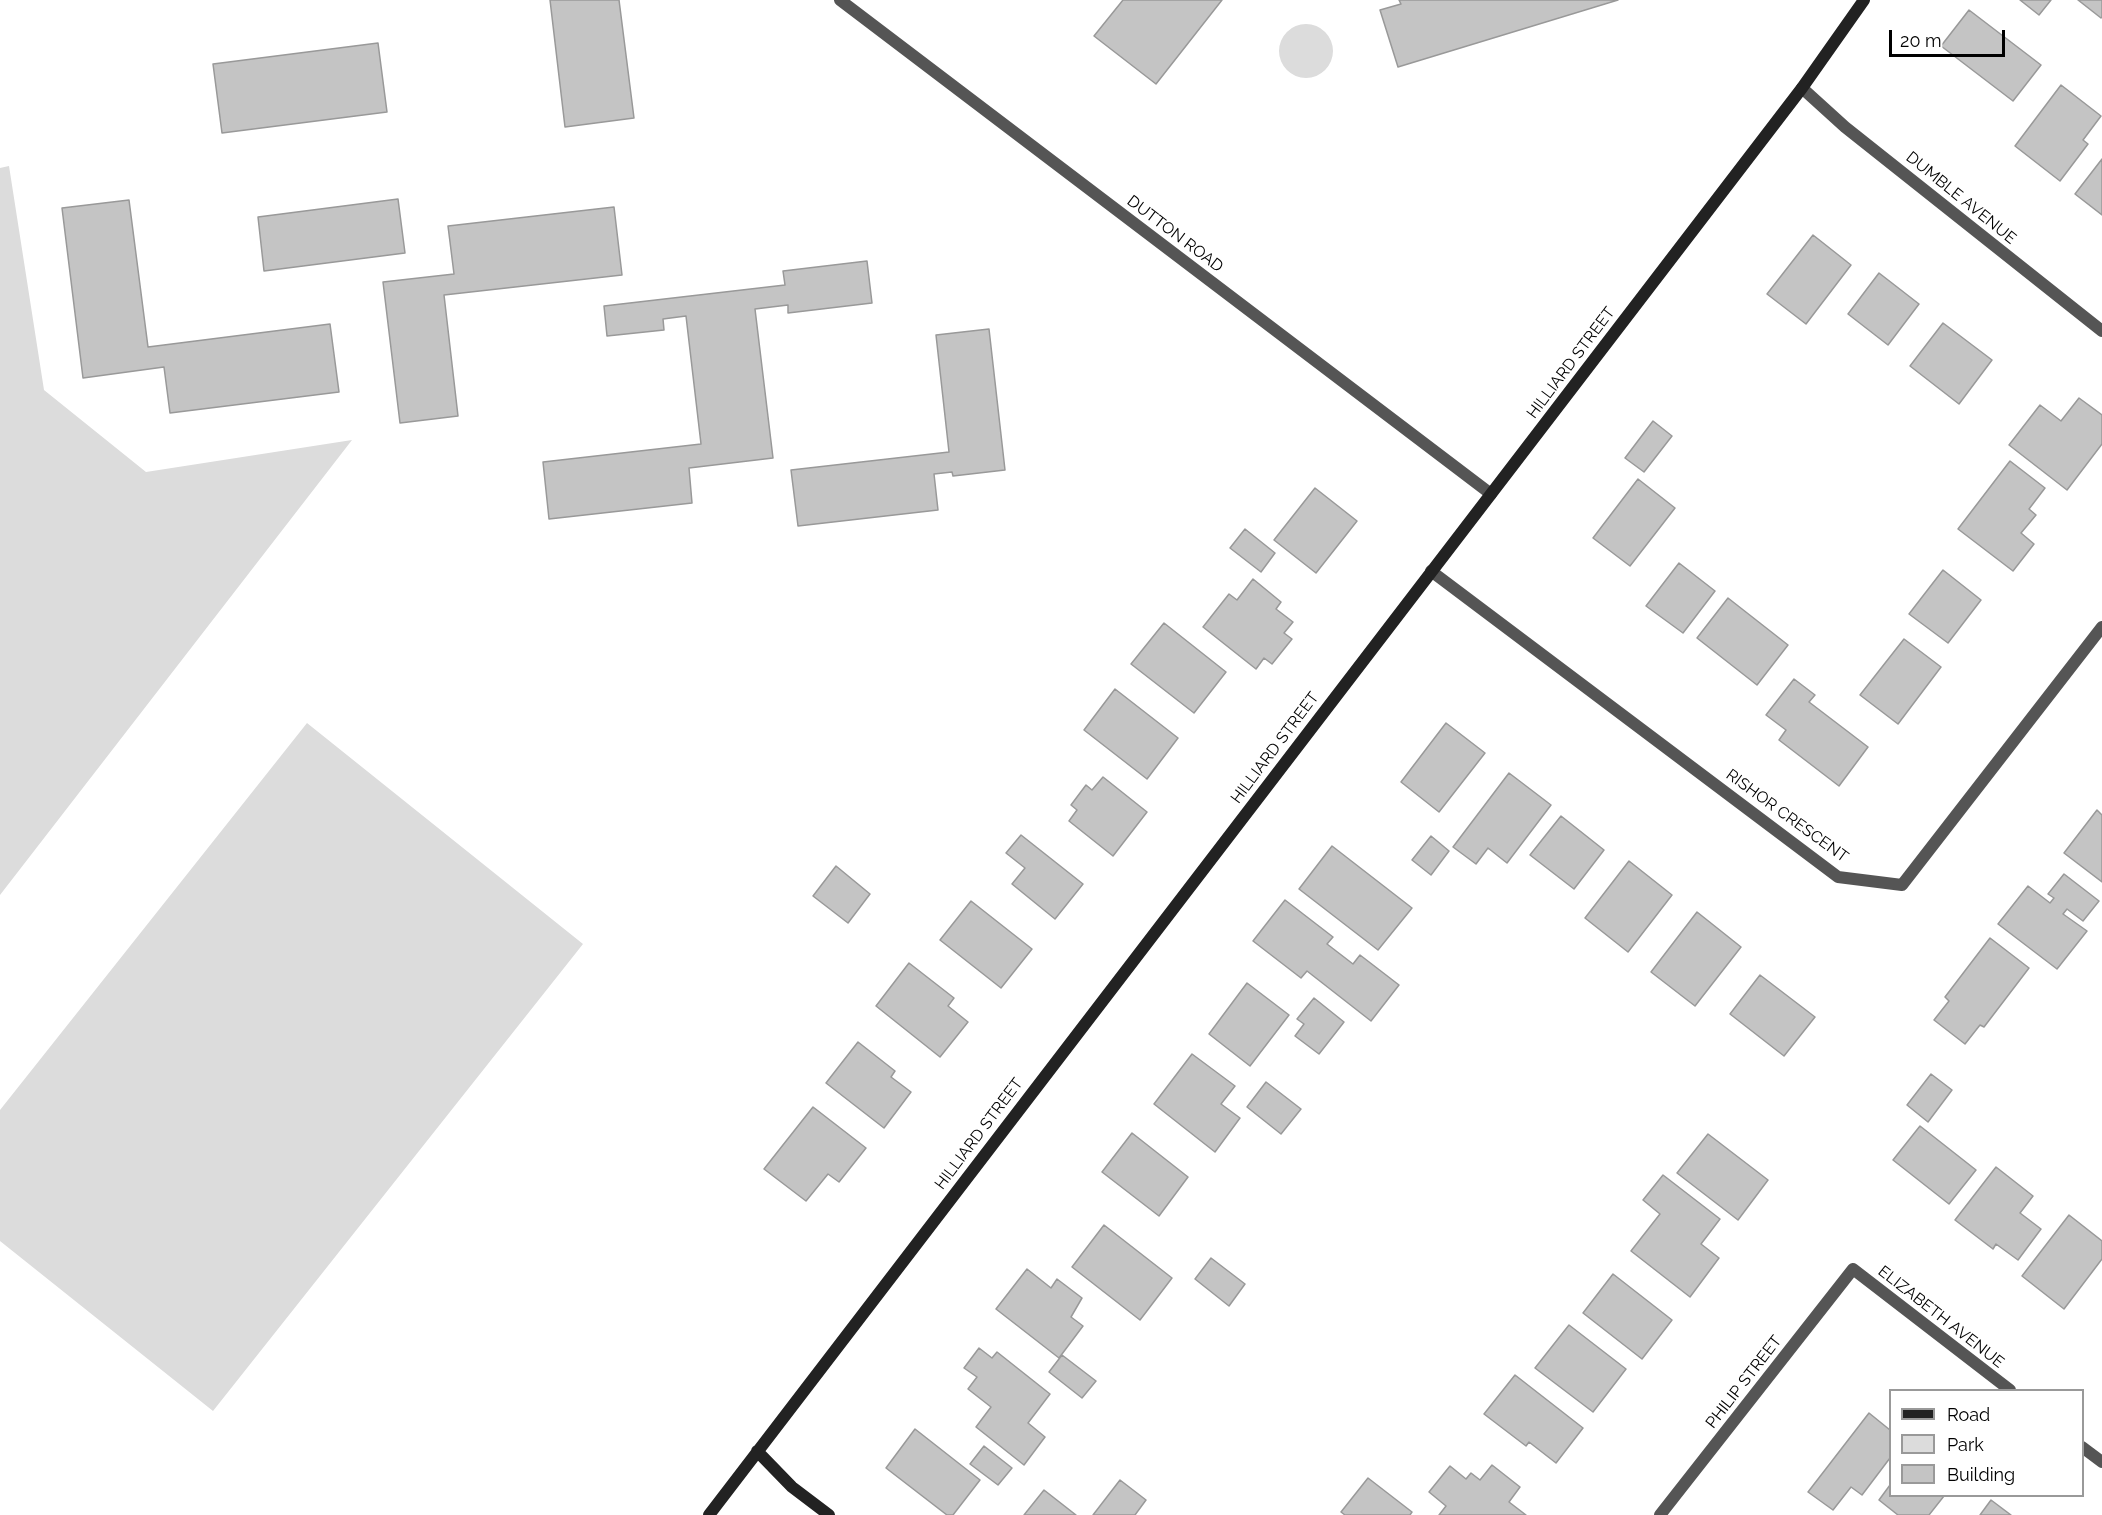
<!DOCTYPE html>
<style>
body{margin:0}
#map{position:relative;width:2102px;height:1515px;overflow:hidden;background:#fff;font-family:Raleway,sans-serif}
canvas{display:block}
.legend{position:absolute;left:1889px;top:1389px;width:195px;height:108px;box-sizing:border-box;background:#fff;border:2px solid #999;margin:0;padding:8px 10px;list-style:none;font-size:18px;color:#000}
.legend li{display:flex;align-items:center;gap:12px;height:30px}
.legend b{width:30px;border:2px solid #999}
.scale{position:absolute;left:1889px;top:30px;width:116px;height:27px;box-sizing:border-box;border:3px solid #000;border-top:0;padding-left:8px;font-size:18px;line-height:21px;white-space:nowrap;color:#000;-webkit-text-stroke:4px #fff;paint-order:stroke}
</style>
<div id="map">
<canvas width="2102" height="1515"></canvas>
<ul class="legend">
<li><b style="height:8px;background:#222"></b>Road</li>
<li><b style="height:16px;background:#dcdcdc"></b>Park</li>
<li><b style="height:16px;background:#c4c4c4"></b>Building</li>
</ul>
<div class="scale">20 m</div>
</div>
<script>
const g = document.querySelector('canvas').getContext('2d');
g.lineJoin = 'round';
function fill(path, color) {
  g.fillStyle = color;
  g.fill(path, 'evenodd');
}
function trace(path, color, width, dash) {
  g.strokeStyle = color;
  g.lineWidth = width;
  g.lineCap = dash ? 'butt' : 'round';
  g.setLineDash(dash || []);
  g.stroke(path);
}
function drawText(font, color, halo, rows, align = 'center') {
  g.font = font + ' Raleway,sans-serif';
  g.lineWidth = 4.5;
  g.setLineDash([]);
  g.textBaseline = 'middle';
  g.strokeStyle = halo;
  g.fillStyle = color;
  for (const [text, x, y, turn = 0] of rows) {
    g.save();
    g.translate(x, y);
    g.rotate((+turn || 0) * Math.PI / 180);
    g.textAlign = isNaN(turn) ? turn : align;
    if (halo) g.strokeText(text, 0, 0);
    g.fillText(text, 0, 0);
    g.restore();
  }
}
const green = new Path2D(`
 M1279 51a27 27 0 1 1 54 0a27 27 0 1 1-54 0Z
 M9,166L44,390L146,472L352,440L0,895V168Z
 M307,723L583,944L213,1411L0,1241V1110Z`);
const building = new Path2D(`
 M550,0H619L634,118L565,127Z
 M1123,0H1222L1156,84L1094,36Z
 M1399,0H1618L1398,67L1380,10L1401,4Z
 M2020,0H2051L2039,15Z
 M2078,0H2102V17L2101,18Z
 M1969,10L2041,65L2013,101L1941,46Z
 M378,43L387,112L222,133L213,64Z
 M2061,85L2101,116L2083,140L2088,144L2060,181L2015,146Z
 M2102,159V215L2075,194Z
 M398,199L405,253L264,271L258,217Z
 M129,200L148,347L330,324L339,392L170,413L164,367L83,378L62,208Z
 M614,207L622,275L444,295L458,416L400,423L383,282L454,274L448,226Z
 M1813,235L1851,265L1806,324L1767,294Z
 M867,261L872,303L788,313V305L755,309L773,458L689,468L692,503L549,519L543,462L701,444L686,316L663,319L664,330L607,336L604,306L785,285L783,271Z
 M1879,273L1919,304L1888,345L1848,314Z
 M1943,323L1992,360L1959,404L1910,366Z
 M989,329L1005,470L953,476L952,472L934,474L938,510L798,526L791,470L949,452L936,335Z
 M2079,398L2102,415V444L2067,490L2009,445L2040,405L2061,421Z
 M1653,421L1672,436L1644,472L1625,458Z
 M2010,461L2045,488L2029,509L2036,515L2021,533L2034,544L2013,571L1958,529Z
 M1638,479L1675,508L1630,566L1593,538Z
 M1315,488L1357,521L1316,573L1274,540Z
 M1245,529L1275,553L1261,572L1230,548Z
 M1679,563L1715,591L1683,633L1646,606Z
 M1943,570L1981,600L1948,643L1909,614Z
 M1253,579L1281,602L1276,609L1293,622L1284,633L1292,639L1272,664L1264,658L1256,669L1203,627L1229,594L1237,600Z
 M1728,598L1788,645L1757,685L1697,638Z
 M1164,623L1226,672L1194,713L1131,664Z
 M1904,639L1941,667L1898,724L1860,695Z
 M1794,679L1815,695L1809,702L1868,747L1839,786L1779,740L1786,730L1766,715Z
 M1115,689L1178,738L1147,779L1084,730Z
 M1446,723L1485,753L1439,812L1401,782Z
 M1509,773L1551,805L1507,863L1488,848L1476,864L1453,847Z
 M1103,777L1147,812L1113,856L1069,821L1077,810L1071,805L1086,785L1092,790Z
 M2097,810L2102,815V882L2064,853Z
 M1561,816L1604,850L1574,889L1530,855Z
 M1021,835L1083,884L1055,919L1012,884L1025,868L1006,853Z
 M1431,836L1449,851L1431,875L1412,860Z
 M1332,846L1412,908L1378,950L1299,889Z
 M1629,861L1672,895L1628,952L1585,918Z
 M836,866L870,894L848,923L813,896Z
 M2064,874L2099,901L2083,921L2067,909L2063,914L2087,931L2057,969L1998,924L2028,886L2050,903L2054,898L2048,894Z
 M1285,900L1333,937L1327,944L1353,964L1360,955L1399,985L1371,1021L1307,971L1301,978L1253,941Z
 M971,901L1032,949L1001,988L940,940Z
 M1697,912L1741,947L1695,1006L1651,972Z
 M1990,938L2029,968L1984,1027L1980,1025L1965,1044L1934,1020L1949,1001L1945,997Z
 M909,963L954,998L948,1006L968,1022L940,1057L876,1006Z
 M1760,975L1815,1017L1784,1056L1730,1014Z
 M1247,983L1289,1015L1250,1066L1209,1034Z
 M1314,998L1344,1022L1319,1054L1295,1036L1304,1024L1297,1019Z
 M858,1042L895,1071L891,1077L911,1092L884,1128L826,1083Z
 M1192,1054L1235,1086L1221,1104L1240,1118L1215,1152L1154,1104Z
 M1931,1074L1952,1090L1928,1122L1907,1105Z
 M1266,1082L1301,1109L1281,1134L1247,1107Z
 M813,1107L866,1148L839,1182L828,1174L806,1201L764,1169Z
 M1920,1126L1976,1170L1949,1204L1893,1160Z
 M1132,1133L1188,1177L1159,1216L1102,1172Z
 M1708,1134L1768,1180L1738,1220L1677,1173Z
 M1996,1167L2033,1196L2020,1213L2041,1229L2018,1260L1996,1244L1993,1249L1955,1220Z
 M1663,1175L1720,1219L1701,1244L1719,1258L1690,1297L1631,1251L1660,1214L1643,1200Z
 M2069,1215L2102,1241V1259L2064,1309L2022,1276Z
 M1104,1225L1172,1278L1140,1320L1072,1267Z
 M1211,1258L1245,1284L1229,1306L1195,1279Z
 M1027,1269L1051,1288L1057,1279L1082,1298L1071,1317L1083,1326L1059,1358L996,1309Z
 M1613,1274L1672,1320L1642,1359L1583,1313Z
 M1569,1325L1626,1369L1593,1412L1535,1368Z
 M979,1348L992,1358L997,1352L1050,1394L1028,1423L1045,1437L1024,1465L976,1427L991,1407L968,1389L977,1377L964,1368Z
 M1062,1355L1096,1381L1082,1398L1049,1372Z
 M1515,1375L1583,1428L1556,1463L1529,1442L1526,1446L1484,1414Z
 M1869,1413L1890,1430V1458L1862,1495L1851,1487L1833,1510L1808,1492Z
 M915,1429L980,1480L953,1515H947L886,1468Z
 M984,1446L1012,1468L998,1485L970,1464Z
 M1492,1465L1520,1487L1509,1502L1526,1515H1439L1446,1506L1429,1492L1450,1466L1466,1479L1471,1473L1480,1480Z
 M1368,1478L1412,1512L1410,1515H1345L1341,1512Z
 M1120,1480L1146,1500L1135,1515H1093Z
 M1890,1485V1496H1944L1929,1515H1898L1879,1500Z
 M1044,1490L1076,1515H1024Z
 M1991,1500L2011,1515H1980Z`);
const street = new Path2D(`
 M840,0L1491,494
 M1802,88L1845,127L2102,331
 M1431,571L1838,877L1902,885L2102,627
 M2082,1447L2102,1462
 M1660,1515L1853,1269L2010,1390`);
const secondary = new Path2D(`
 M757,1451L792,1487L829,1515
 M709,1515L1802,88L1864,0`);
const streetNames = [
 ["DUMBLE AVENUE",1961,198,39],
 ["DUTTON ROAD",1175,234,37],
 ["HILLIARD STREET",1571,363,-53],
 ["HILLIARD STREET",1275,748,-53],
 ["RISHOR CRESCENT",1787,816,36],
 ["HILLIARD STREET",979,1134,-53],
 ["ELIZABETH AVENUE",1941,1317,38],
 ["PHILIP STREET",1744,1382,-52]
];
fill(green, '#dcdcdc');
fill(building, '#c4c4c4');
trace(building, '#999', 1.5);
trace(street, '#555', 12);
trace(secondary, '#222', 12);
drawText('16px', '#000', '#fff', streetNames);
</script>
